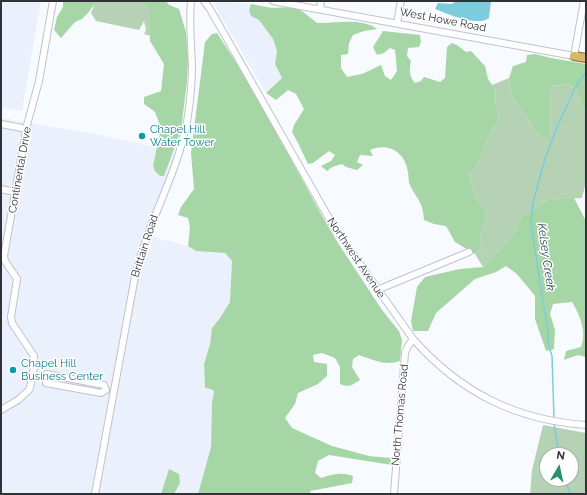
<!DOCTYPE html>
<style>
body{margin:0}
#map{position:relative;width:587px;height:495px;overflow:hidden;background:#f7faff;font-family:Raleway,sans-serif}
canvas{display:block}
.frame{position:absolute;inset:0;border:2px solid #303235;pointer-events:none}
.north{position:absolute;left:539px;top:447px;width:40px;height:40px;box-sizing:border-box;background:#fff;border:1px solid #acadae;border-radius:50%;rotate:9deg;font-size:11px;font-weight:700;line-height:16px;text-align:center;color:#303235}
.north::after{content:'';display:block;margin:auto;width:14px;height:18px;background:#2a916e;clip-path:polygon(50% 0,100% 100%,50% 72%,0 100%)}
</style>
<div id="map">
<canvas width="587" height="495"></canvas>
<div class="frame"></div>
<div class="north">N</div>
</div>
<script>
const g = document.querySelector('canvas').getContext('2d');
g.lineJoin = 'round';
function fill(path, color) {
  g.fillStyle = color;
  g.fill(path, 'evenodd');
}
function trace(path, color, width, dash) {
  g.strokeStyle = color;
  g.lineWidth = width;
  g.lineCap = dash ? 'butt' : 'round';
  g.setLineDash(dash || []);
  g.stroke(path);
}
function drawText(font, color, halo, rows, align = 'center') {
  g.font = font + ' Raleway,sans-serif';
  g.lineWidth = 3;
  g.setLineDash([]);
  g.textBaseline = 'middle';
  g.strokeStyle = halo;
  g.fillStyle = color;
  for (const [text, x, y, turn = 0] of rows) {
    g.save();
    g.translate(x, y);
    g.rotate((+turn || 0) * Math.PI / 180);
    g.textAlign = isNaN(turn) ? turn : align;
    if (halo) g.strokeText(text, 0, 0);
    g.fillText(text, 0, 0);
    g.restore();
  }
}
const built = new Path2D(`
 M1,1H41L22,111L1,108Z
 M218,1L251,4L249,10L259,20L273,39L277,51L275,64L282,78L266,93L214,5Z
 M1,118L105,136L155,147L178,155L147,235L188,246L196,251L225,253L232,260L230,302L220,318L212,328L210,344L204,364L205,388L214,391L212,403L211,447L198,494H174L180,483L169,469L161,494H1Z`);
const green = new Path2D(`
 M96,1H141L150,11L151,36L144,34L146,30L144,21L139,30L96,21L91,13Z
 M509,78L512,97L540,137H550L551,86L567,84L575,88L582,106L586,111V182L582,198L548,200L522,216L514,233L483,267L475,254L482,249L480,238L485,220V209L475,197L469,173L476,168L490,133L496,124L499,114L496,105L495,89L492,85Z
 M543,425L586,433V494H530L532,470ZM547,455H571V479H547Z`);
const forest = new Path2D(`
 M63,1H97L88,13L82,19L75,22L61,38L54,30L57,17L63,7Z
 M141,1H166L169,5L179,9L186,32L188,58L187,81L181,130L164,176H160L155,171L153,166L161,128L155,112L144,104V97L161,91L164,64L150,41V11Z
 M251,4L272,8L292,7L302,11L317,23C336,24 360,17 377,29L364,31L353,35L349,43L348,54L341,55V68L347,77L362,74L381,65L385,76L391,80L397,71L395,50L390,48L384,53L377,55L373,47L383,31L420,35L421,42L419,47L408,48L407,56L411,61C409,70 409,76 415,83L421,81L424,77L440,82L445,78L447,47L452,43L457,45L466,52L471,51L485,66L488,79L495,89L496,105L499,113L496,124L490,133L476,168L469,173L475,197L485,209V220L480,238L482,249L475,254L455,242L446,226L434,224L424,220C423,201 417,200 410,185C408,182 409,177 408,173C406,153 389,142 370,150L373,156L360,155L357,162L363,165L357,170L346,167L342,164L332,167L327,171L321,166L331,161L335,155L329,151L313,163L308,164L298,143L292,132L294,125L304,109L296,94L288,90L276,100L266,93L282,78L275,64L277,51L273,39L259,20L251,16L249,10Z
 M217,33L248,81L320,212L338,243L382,310L399,331L402,340L400,361C385,366 373,360 359,355L353,359L352,367L360,380C352,385 349,388 340,384V367L335,358L322,353L313,355L314,362L327,364V376L318,384L298,393L295,404L285,418L292,428L332,446L369,456L390,458L392,465L329,455L318,461L315,473L321,478C333,474 341,472 353,476L352,483L310,491L311,494H198L211,447L212,403L214,391L210,389L205,388L204,364L210,344L212,328L220,318L230,302L232,261L225,253L196,251L188,246L190,228L188,218L178,215L181,207L194,189L191,153L205,42L212,34Z
 M535,54L551,58L586,64V111L582,106L575,88L567,84L551,86L550,137H540L512,97L509,78L513,66L526,62L527,55Z
 M574,198L586,221V357L578,355L564,360L566,351L581,347C587,332 580,315 572,302L553,304L550,314L555,330L554,349L546,351L535,319V296L517,274L506,266L496,272L475,279L436,313L428,331H413L411,321L417,287L425,277L460,269L483,267L514,233L522,216L548,200Z
 M169,469L179,474L180,483L174,494H161Z`);
const water = new Path2D(`
 M458,1H491L489,18C477,27 448,14 435,9L438,3L451,4Z`);
const stream = new Path2D(`
 M554,419L552,356L548,343V333L531,224L533,203L544,162L557,127L575,88L586,72
 M554,423L559,455
 M565,479L570,494`);
const minor = new Path2D(`
 M204,1L210,9L334,227L413,339C460,392 515,420 586,425
 M273,1L574,56L584,1
 M320,9L321,1
 M397,23L401,1
 M1,124L27,129
 M1,189L15,192
 M377,290L469,252
 M46,383L101,393L106,390L104,385L47,374
 M1,410L18,400L28,391L30,388L34,367V356L12,323L11,317L17,279L5,261L4,256L27,125L39,81L53,1
 M95,494L136,271C149,221 177,174 187,122C190,103 192,84 192,65C191,43 189,22 191,1
 M394,494L405,353L408,346L413,339`);
const major = new Path2D(`
 M574,56L586,58`);
const markers = [
 [142,136,4,"#0f9aa8"],
 [13,370,4,"#0f9aa8"]
];
const streetNames = [
 ["West Howe Road",443,20,11],
 ["Continental Drive",20,170,-80],
 ["Brittain Road",145,246,-72],
 ["Northwest Avenue",356,258,56],
 ["North Thomas Road",400,415,-85]
];
const cultureNames = [
 ["Chapel Hill",150,130],
 ["Water Tower",150,143],
 ["Chapel Hill",21,364],
 ["Business Center",21,377]
];
const waterNames = [
 ["Kelsey Creek",546,257,82]
];
fill(built, '#eaf1fd');
fill(green, '#b5d2b5');
fill(forest, '#a6d6a6');
fill(water, '#7cccdd');
trace(stream, '#7cccdd', 1.5);
trace(minor, '#bfc3cb', 8);
trace(major, '#8c6c1a', 10);
trace(minor, '#fff', 6);
trace(major, '#d7b96d', 8);
for (const [x, y, r, color] of markers) {
  const dot = new Path2D();
  dot.arc(x, y, r, 0, 2 * Math.PI);
  g.fillStyle = color;
  g.fill(dot);
  trace(dot, '#fff', 1.5);
}
drawText('11px', '#303235', '#fff', streetNames);
drawText('11px', '#0d838f', '#fff', cultureNames, 'left');
drawText('italic 12px', '#153b43', '#fff', waterNames);
</script>
